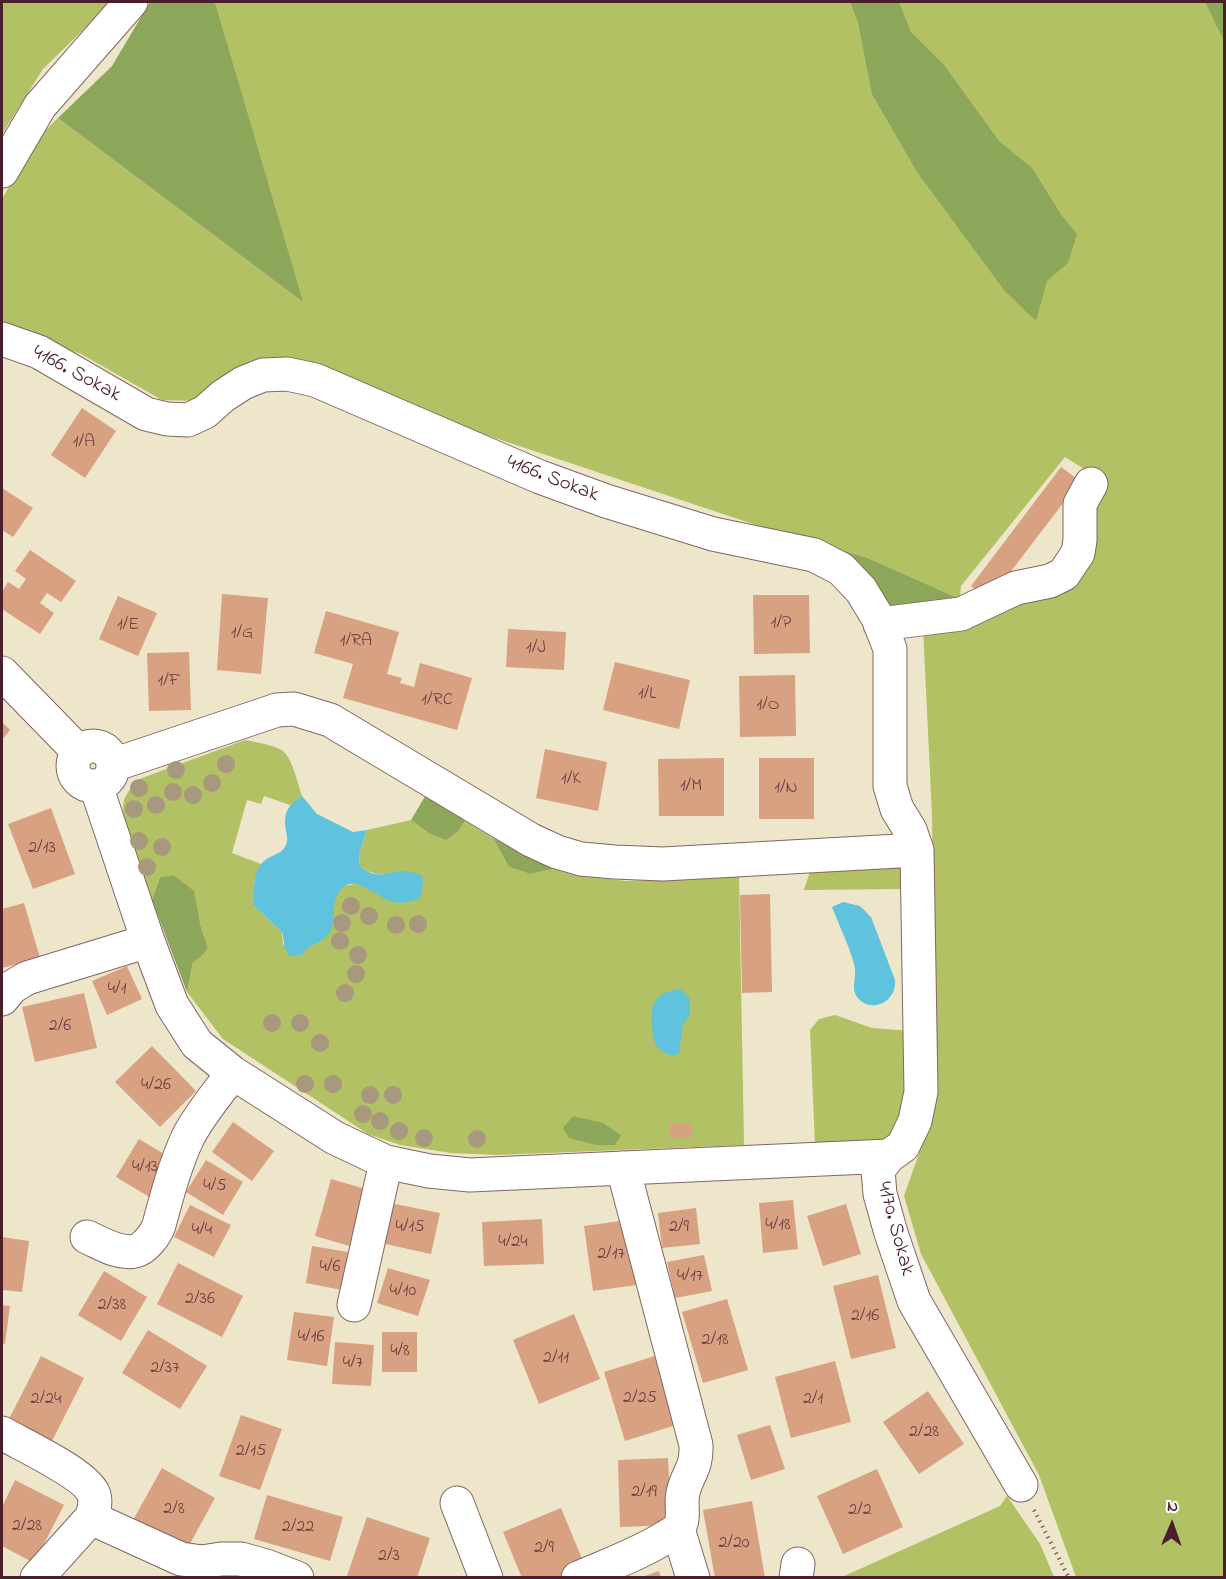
<!DOCTYPE html>
<style>
body{margin:0}
#map{position:relative;width:1226px;height:1579px;overflow:hidden;background:#eee6ca;font-family:"Indie Flower",sans-serif}
canvas{display:block}
.frame{position:absolute;inset:0;border:3px solid #4a1f2b;pointer-events:none}
.north{position:absolute;left:1142px;top:1495px;width:60px;height:60px;-webkit-text-stroke:4px #fff;paint-order:stroke;rotate:2deg;font-size:16px;font-weight:700;line-height:24px;text-align:center;color:#4a1f2b}
.north::after{content:'';display:block;margin:auto;width:21px;height:27px;background:#4a1f2b;clip-path:polygon(50% 0,100% 100%,50% 72%,0 100%)}
</style>
<div id="map">
<canvas width="1226" height="1579"></canvas>
<div class="frame"></div>
<div class="north">N</div>
</div>
<script>
const g = document.querySelector('canvas').getContext('2d');
g.lineJoin = 'round';
function fill(path, color) {
  g.fillStyle = color;
  g.fill(path, 'evenodd');
}
function trace(path, color, width, dash) {
  g.strokeStyle = color;
  g.lineWidth = width;
  g.lineCap = dash ? 'butt' : 'round';
  g.setLineDash(dash || []);
  g.stroke(path);
}
function drawText(font, color, halo, rows, align = 'center') {
  g.font = font + ' "Indie Flower",sans-serif';
  g.lineWidth = 5;
  g.setLineDash([]);
  g.textBaseline = 'middle';
  g.strokeStyle = halo;
  g.fillStyle = color;
  for (const [text, x, y, turn = 0] of rows) {
    g.save();
    g.translate(x, y);
    g.rotate((+turn || 0) * Math.PI / 180);
    g.textAlign = isNaN(turn) ? turn : align;
    if (halo) g.strokeText(text, 0, 0);
    g.fillText(text, 0, 0);
    g.restore();
  }
}
const green = new Path2D(`
 M2,2H112L43,69L2,134Z
 M215,2H1224V1577H1076L1039,1475L921,1254L904,1196L923,1142L934,962L932,815L923,628L1050,589L1089,529L1102,480L1065,457L961,586L960,599L868,558L765,528L450,423L323,365L236,370L197,401L162,400L81,354L2,326V199L35,141L58,118L302,301Z
 M245,740C254,742 275,745 283,751C292,758 298,784 302,796L290,805L264,796L261,804L247,800L232,853L261,864L254,882V906L282,932L283,945L305,948L319,942L333,919V906L337,894L344,886L355,884L366,886L390,901L392,874C379,875 370,874 360,866L359,854L367,830L411,820L427,832L458,831L465,821L493,838L509,867L530,874L553,869L573,875L626,881L739,875L744,1145L498,1155L451,1153L400,1145L368,1134L223,1039L187,992L193,962L202,956L208,948L200,924L173,875L160,877L152,900C144,878 118,821 124,800C128,790 134,784 142,778Z
 M905,862L903,889L804,890L812,865Z
 M835,1015L872,1028L912,1031V1094L889,1143L815,1145L810,1030L819,1019Z
 M1007,1496L1040,1544L1054,1577H842L1000,1506Z`);
const forest = new Path2D(`
 M150,2H215L303,302L58,118L112,66Z
 M850,2H899L911,32L944,65L999,141L1032,168L1062,216L1077,234L1068,263L1047,281L1036,321L1004,290L917,172L872,94L858,22Z
 M1205,2H1224V41Z
 M831,547L868,558L960,599L889,617L882,591Z
 M427,793L465,821L458,831L446,840L427,832L411,820Z
 M493,838L553,869L530,874L509,867Z
 M173,875L194,891L200,924L208,948L202,956L193,962L187,992L152,900L160,877Z
 M573,1116L603,1123L621,1135L615,1145H596L569,1138L563,1128Z`);
const water = new Path2D(`
 M302,796L317,814L353,832L367,830L359,854L360,866C379,882 388,870 407,871C412,872 417,874 422,875L423,885L420,898C410,902 403,904 393,902C376,898 350,867 337,896C331,907 336,921 330,932C323,944 309,943 302,955L290,956C282,949 285,941 282,932L254,906C254,892 252,871 264,861C270,855 283,854 286,845C288,840 287,836 286,831C283,814 287,805 302,796Z
 M843,902L860,906L871,917L895,980C897,1003 870,1014 857,997C851,988 856,980 855,969C853,954 838,923 832,907Z
 M680,989L690,998V1016L683,1024L679,1053L672,1056C654,1049 654,1043 652,1026C650,1002 656,993 680,989Z`);
const building = new Path2D(`
 M82,408L116,431L85,478L51,455Z
 M1061,467L1080,481L989,600L971,586Z
 M2,488L33,508L13,537L2,530Z
 M30,550L76,581L61,602L47,593L40,603L54,613L40,634L2,609V592L8,582L19,589L26,579L15,571Z
 M222,594L268,598L261,674L217,670Z
 M753,595H809L810,653L754,654Z
 M118,596L157,613L138,656L99,639Z
 M326,611L399,632L387,674L402,678L400,683L414,687L420,663L472,678L457,730L343,698L353,664L314,653Z
 M508,629L566,632L564,670L506,667Z
 M189,652L191,710L149,711L147,653Z
 M615,662L690,680L679,729L603,710Z
 M795,675L796,736L740,737L739,676Z
 M2,722L10,730L2,740Z
 M545,749L607,762L598,811L536,798Z
 M724,758V816H659L658,759Z
 M759,758H814V819H759Z
 M51,808L75,874L33,889L8,824Z
 M770,894L772,992L742,993L740,895Z
 M24,903L40,958L2,968V909Z
 M127,966L142,999L107,1015L92,981Z
 M84,993L97,1048L35,1062L22,1007Z
 M152,1046L196,1091L160,1127L115,1082Z
 M233,1122L274,1151L252,1181L212,1152Z
 M691,1123L692,1138H670V1124Z
 M139,1139L174,1160L151,1198L116,1177Z
 M206,1160L243,1182L223,1215L186,1192Z
 M331,1179L369,1190L353,1247L315,1236Z
 M793,1200L798,1249L763,1253L759,1203Z
 M390,1203L440,1213L431,1254L381,1243Z
 M846,1204L861,1254L823,1266L807,1216Z
 M190,1205L231,1225L214,1257L174,1237Z
 M696,1208L700,1244L662,1248L658,1213Z
 M542,1219L544,1264L484,1266L482,1222Z
 M628,1220L637,1285L593,1291L584,1226Z
 M2,1237L29,1241L22,1292L2,1290Z
 M312,1246L354,1253L347,1291L306,1283Z
 M704,1255L712,1291L675,1298L667,1262Z
 M178,1263L243,1296L222,1337L157,1304Z
 M388,1268L430,1280L418,1316L377,1303Z
 M104,1271L147,1297L121,1341L78,1315Z
 M878,1275L896,1348L851,1359L833,1286Z
 M727,1299L748,1370L703,1383L682,1312Z
 M2,1305L10,1306L5,1344L2,1343Z
 M294,1312L334,1317L327,1366L287,1360Z
 M574,1314L600,1379L539,1404L513,1340Z
 M148,1330L207,1366L180,1409L122,1373Z
 M382,1332H417V1372H382Z
 M335,1342L374,1345L371,1386L332,1384Z
 M41,1356L84,1378L50,1445L7,1423Z
 M655,1356L676,1425L625,1441L604,1372Z
 M835,1361L851,1422L791,1438L775,1377Z
 M928,1391L964,1444L919,1474L883,1422Z
 M241,1415L282,1429L260,1490L219,1476Z
 M770,1425L785,1469L751,1480L737,1435Z
 M668,1458L671,1525L620,1527L618,1460Z
 M162,1468L215,1498L186,1551L132,1522Z
 M877,1469L903,1527L843,1554L817,1496Z
 M15,1480L64,1505L34,1563L2,1546V1507Z
 M267,1495L343,1517L330,1561L254,1539Z
 M752,1501L765,1578H715L703,1510Z
 M561,1508L585,1566L558,1578H522L503,1532Z
 M367,1517L430,1538L417,1578L347,1576Z
 M659,1571L661,1578H642V1577Z`);
const path = new Path2D(`
 M1034,1510L1069,1578`);
const minor = new Path2D(`
 M2,171L40,106L131,2
 M2,339L39,352L146,414L167,419L188,420L205,412L223,396L243,383L263,375L287,374L315,380L540,477L606,501L713,534L814,555L841,569L861,590L878,618L890,649V786L897,809L910,830L917,850L921,1092L915,1121L903,1146L889,1156L878,1170L880,1194L891,1233L914,1301L1021,1485
 M880,624L961,614L1016,588L1050,581L1064,574L1078,553L1080,540V504L1091,484
 M2,673L79,752
 M73 766a20 20 0 1 1 40 0a20 20 0 1 1-40 0Z
 M113,765L277,710L294,709L330,720L531,840L557,852L581,859L615,862L663,864L917,850
 M96,786L148,941L172,1005L197,1044L233,1073L335,1138L386,1162L429,1171L470,1175L889,1156
 M2,999L12,987L27,978L148,941
 M87,1237C101,1243 119,1255 135,1251C145,1249 156,1234 159,1225C167,1195 175,1165 188,1137C200,1114 217,1094 233,1073
 M354,1305L386,1162
 M2,1433C22,1445 87,1474 94,1495C96,1502 94,1511 91,1518L37,1578
 M457,1503L486,1578
 M91,1518L181,1559L202,1562L221,1559H241L266,1566L297,1578
 M678,1529L693,1578
 M578,1578C608,1565 639,1554 666,1537C669,1535 675,1532 678,1529C686,1519 680,1504 683,1493C687,1473 697,1470 696,1445L623,1168
 M796,1578L798,1564`);
const trees = [
 [226,764],
 [176,770],
 [212,783],
 [139,788],
 [173,792],
 [193,795],
 [156,805],
 [134,809],
 [139,841],
 [162,847],
 [147,867],
 [351,906],
 [369,916],
 [342,923],
 [418,924],
 [396,925],
 [340,941],
 [358,955],
 [356,974],
 [345,993],
 [272,1023],
 [300,1023],
 [320,1043],
 [305,1084],
 [333,1084],
 [370,1095],
 [393,1095],
 [363,1114],
 [380,1121],
 [399,1131],
 [424,1138],
 [477,1139]
];
const numberNames = [
 ["1/A",84,443],
 ["1/P",781,624],
 ["1/E",128,626],
 ["1/G",242,634],
 ["1/RA",356,642],
 ["1/J",536,649],
 ["1/F",169,682],
 ["1/L",647,695],
 ["1/RC",437,701],
 ["1/O",768,706],
 ["1/K",571,780],
 ["1/M",691,787],
 ["1/N",786,789],
 ["2/13",42,849],
 ["4/1",117,990],
 ["2/6",60,1027],
 ["4/26",156,1086],
 ["4/13",145,1168],
 ["4/5",215,1187],
 ["4/18",778,1226],
 ["4/15",410,1228],
 ["2/9",679,1228],
 ["4/4",202,1231],
 ["4/24",513,1243],
 ["2/17",611,1255],
 ["4/6",330,1268],
 ["4/17",690,1277],
 ["4/10",403,1292],
 ["2/36",200,1300],
 ["2/38",112,1306],
 ["2/16",865,1317],
 ["4/16",311,1338],
 ["2/18",715,1341],
 ["4/8",400,1352],
 ["2/11",556,1359],
 ["4/7",353,1364],
 ["2/37",165,1369],
 ["2/25",640,1399],
 ["2/24",46,1400],
 ["2/1",813,1400],
 ["2/28",924,1433],
 ["2/15",251,1452],
 ["2/19",644,1493],
 ["2/8",174,1510],
 ["2/2",860,1511],
 ["2/28",27,1527],
 ["2/22",298,1528],
 ["2/20",734,1544],
 ["2/9",544,1549],
 ["2/3",389,1557]
];
const streetNames = [
 ["4166. Sokak",76,375,28],
 ["4166. Sokak",552,480,21],
 ["4170. Sokak",894,1229,75]
];
fill(green, '#b1c163');
fill(forest, '#8ca759');
fill(water, '#60c3de');
fill(building, '#d7a182');
trace(minor, '#836563', 35);
trace(path, '#836563', 4, [1.5, 4.5]);
trace(minor, '#fff', 33);
g.fillStyle = '#a8987e';
for (const [x, y] of trees) {
  g.beginPath();
  g.arc(x, y, 9, 0, 2 * Math.PI);
  g.fill();
}
drawText('18px', '#6d4041', null, numberNames);
drawText('21px', '#4a1f2b', '#fff', streetNames);
</script>
